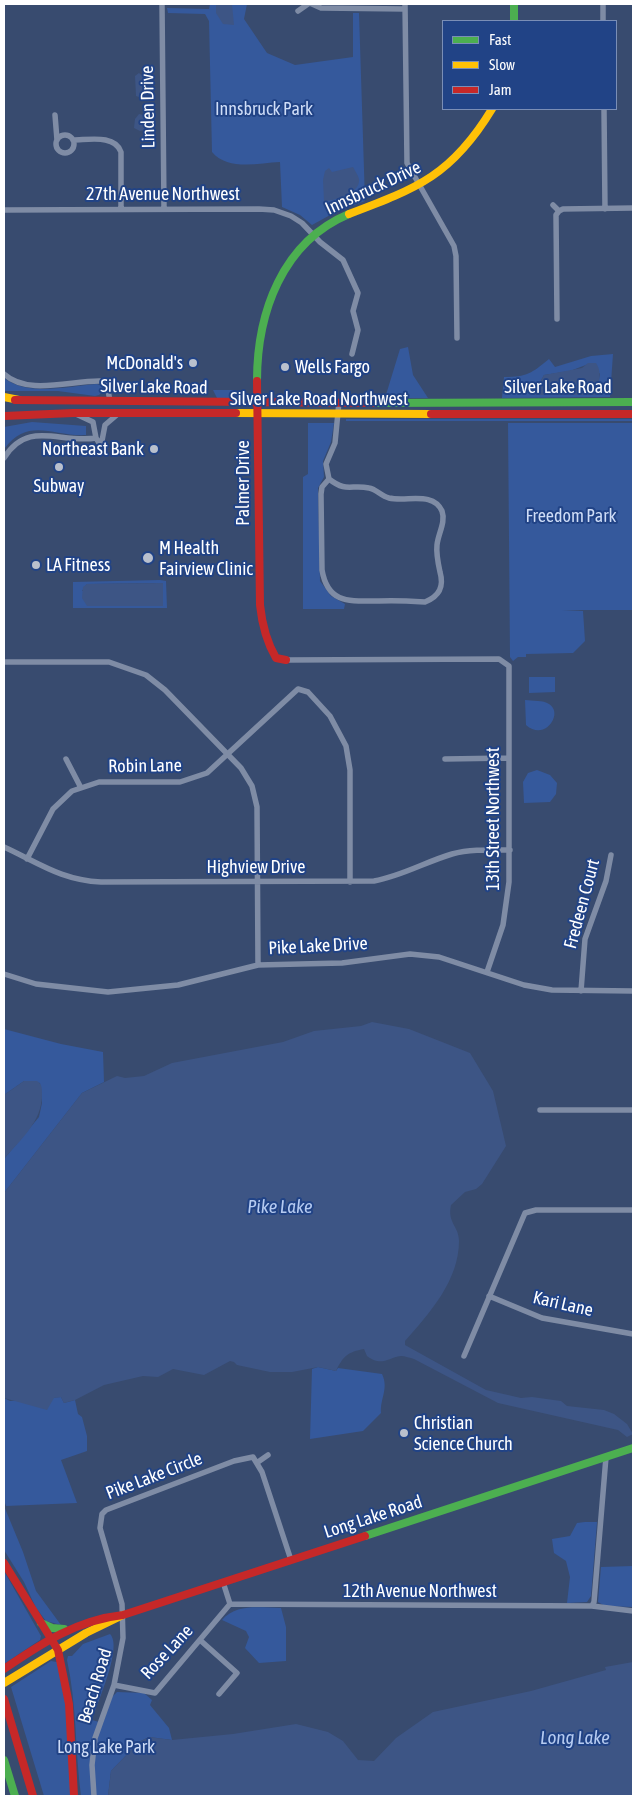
<!DOCTYPE html>
<style>
body{margin:0}
#map{position:relative;width:637px;height:1800px;overflow:hidden;background:#384b6f;font-family:"Asap Condensed",sans-serif}
canvas{display:block}
.frame{position:absolute;inset:0;border:5px solid #fff;pointer-events:none}
.legend{position:absolute;left:442px;top:20px;width:175px;height:90px;box-sizing:border-box;background:#214386;border:1px solid #7a8eb6;margin:0;padding:6px 9px;list-style:none;font-size:15px;color:#fff}
.legend li{display:flex;align-items:center;gap:10px;height:25px}
.legend b{width:25px;border:1px solid #7a8eb6}
</style>
<div id="map">
<canvas width="637" height="1800"></canvas>
<div class="frame"></div>
<ul class="legend">
<li><b style="height:6px;background:#4caf50"></b>Fast</li>
<li><b style="height:6px;background:#ffc107"></b>Slow</li>
<li><b style="height:6px;background:#c62828"></b>Jam</li>
</ul>
</div>
<script>
const g = document.querySelector('canvas').getContext('2d');
g.lineJoin = 'round';
function fill(path, color) {
  g.fillStyle = color;
  g.fill(path, 'evenodd');
}
function trace(path, color, width, dash) {
  g.strokeStyle = color;
  g.lineWidth = width;
  g.lineCap = dash ? 'butt' : 'round';
  g.setLineDash(dash || []);
  g.stroke(path);
}
function drawText(font, color, halo, rows, align = 'center') {
  g.font = font + ' "Asap Condensed",sans-serif';
  g.lineWidth = 4;
  g.setLineDash([]);
  g.textBaseline = 'middle';
  g.strokeStyle = halo;
  g.fillStyle = color;
  for (const [text, x, y, turn = 0] of rows) {
    g.save();
    g.translate(x, y);
    g.rotate((+turn || 0) * Math.PI / 180);
    g.textAlign = isNaN(turn) ? turn : align;
    if (halo) g.strokeText(text, 0, 0);
    g.fillText(text, 0, 0);
    g.restore();
  }
}
const green = new Path2D(`
 M210,4H247L244,19L267,53L295,65L353,57V13H359L365,201L332,214L312,225L300,215L282,207L280,162C258,163 228,171 212,152L209,21L205,14L168,13L167,8L209,9Z
 M408,347L413,375L428,398H385L400,349Z
 M613,354L610,397L502,398L504,377C527,377 532,373 549,359L555,367L591,356ZM591,363L600,374L596,394L536,390L544,375L570,371Z
 M4,378C29,397 68,386 97,384L102,386L103,391L99,395L95,396L58,391H4Z
 M213,390H234L238,396L244,398H217Z
 M346,419H633V421H346Z
 M32,422L86,426V435C53,437 29,416 4,449V427Z
 M308,423H334L331,442L323,461L324,477L318,488L320,581L331,596L345,604L344,609H303V477L308,474Z
 M508,423H633V610H562L583,611L585,641L573,653L526,654V657H518L513,661L510,657Z
 M160,580L166,581L167,608H73V582ZM163,583L82,591L87,584Z
 M529,677H555V692L529,693Z
 M525,700C533,701 543,700 549,704C564,713 545,742 526,725Z
 M537,770L550,775L557,783L556,794L550,802L524,803L523,782L528,773Z
 M4,1029L61,1044L103,1052L104,1082L82,1093L4,1193V1159L39,1117L42,1103L40,1083L24,1081L4,1095Z
 M318,1367L336,1371L338,1368L382,1374C389,1389 380,1398 381,1413L363,1431L310,1439L312,1369Z
 M61,1397L64,1403L75,1400L78,1414L82,1417L87,1436V1451L61,1460L77,1503L6,1506L4,1500V1398L10,1401Z
 M4,1506L23,1552L36,1591L61,1625L46,1621L36,1608L24,1582L4,1550Z
 M585,1522H597L591,1596L587,1602L567,1603L570,1577L566,1561L554,1553L552,1539L570,1536L577,1523Z
 M633,1566V1607L605,1606L598,1602L601,1567Z
 M4,1571L41,1636L40,1640L4,1664Z
 M281,1608L286,1627V1661L259,1663L245,1648L249,1637L246,1631L222,1620C237,1603 260,1608 281,1608Z
 M110,1634C123,1647 97,1703 92,1720L103,1723L112,1697L117,1692L144,1693L152,1700L150,1705L169,1728L172,1740L149,1737L139,1742L111,1771L108,1796H81C75,1751 77,1705 67,1660L68,1656H72L83,1644Z
 M51,1661L57,1662L65,1693L72,1796H44L11,1687Z`);
const water = new Path2D(`
 M216,4H232L234,25L223,24L216,13Z
 M139,73C147,78 147,92 142,98L136,96L135,76Z
 M147,113L150,118L149,129L140,131L134,128L135,119L139,114L143,115Z
 M353,167C355,171 358,175 359,179C361,193 335,201 324,201L323,180L325,171L329,168L332,172Z
 M588,363H596C603,373 598,384 596,395H533L544,375L582,368Z
 M163,583V606H87L82,598L83,587L87,584Z
 M372,1022L409,1029L470,1053L493,1091L506,1146L482,1184L476,1189L465,1192L451,1205C447,1223 459,1226 459,1241C459,1280 430,1313 405,1341V1345L486,1390L521,1398L532,1397L561,1401L567,1406L604,1410L614,1414L627,1424L633,1434L627,1437L618,1430L498,1403L414,1359C410,1358 405,1356 401,1356C387,1358 382,1367 367,1356L364,1349C348,1352 343,1356 336,1371L318,1367L292,1372H270L237,1365L234,1362L230,1361L204,1375L173,1369L158,1377L143,1376L104,1385L75,1400L64,1403L61,1397L54,1398L47,1410L4,1398V1193L82,1093L117,1076L125,1078L144,1076L172,1063L283,1042L314,1031L361,1026Z
 M24,1081H37C42,1084 42,1088 42,1094C42,1122 21,1139 4,1159V1095Z
 M633,1662V1796H108L111,1771L139,1742L149,1737L172,1740L233,1734L296,1724L328,1732L343,1741L358,1760L374,1761L396,1738L433,1712L531,1691L606,1670L605,1667Z`);
const street = new Path2D(`
 M162,4L164,209
 M312,4L321,8L405,9
 M405,4L407,163L454,246L456,256L457,338
 M603,4V21
 M298,11L308,4
 M604,109L605,209
 M55,115L57,140
 M56 144a9 9 0 1 1 18 0a9 9 0 1 1-18 0Z
 M73,140C88,140 115,134 121,152V209
 M553,205L559,211L563,209L633,208
 M4,210L259,209L274,210L291,216L302,223L320,242L343,260L358,293L353,311L358,330L352,354
 M557,319L556,215L559,211
 M4,374C28,396 72,380 101,381L107,385L110,401
 M76,414L93,422L96,438L101,446
 M101,446L105,425L119,413
 M4,458C28,419 60,444 96,438
 M329,479C347,493 351,484 369,488C376,489 381,496 389,498C407,502 433,491 442,511C446,522 438,534 437,545C436,554 438,563 440,572C444,586 440,596 425,602C410,601 394,600 379,601C351,601 328,605 322,570L321,494L322,487Z
 M329,479L326,464L335,443L339,402
 M286,660L499,659L509,666V882L503,925L487,972
 M4,662H109L146,675L165,690L241,768L252,786L257,807L258,965
 M66,759L80,786
 M445,759L509,758
 M4,847C39,863 61,880 101,882L374,881C402,876 425,862 452,854C471,849 491,850 510,850
 M27,859L53,809L72,791L99,782H180L207,773L298,689L308,692L330,716L346,746L350,770V882
 M4,974L36,984L108,992L178,985L258,965L342,963L410,954L439,957L524,985L552,990L633,991
 M581,991L585,939L606,881L611,855
 M540,1110H633
 M489,1296L542,1318L633,1334
 M464,1356L525,1213L536,1210H633
 M258,1462L268,1455
 M223,1582L230,1604L592,1606L633,1611
 M592,1606L594,1602L606,1457
 M200,1640L237,1673L219,1694
 M114,1685L155,1693L230,1604
 M94,1796L92,1765L95,1738L114,1685L123,1638L122,1604L100,1528L102,1514L106,1510L234,1461L253,1457L262,1472L291,1560`);
const fast = new Path2D(`
 M514,4V21
 M257,381C257,313 282,242 349,214
 M373,403L633,402
 M365,1536L633,1448
 M41,1623L52,1628L64,1629
 M4,1760L15,1796`);
const slow = new Path2D(`
 M349,214C418,188 452,175 492,109
 M4,397L19,400
 M236,413L431,414
 M4,1683L86,1633L123,1615`);
const jam = new Path2D(`
 M257,381L260,605C262,624 266,641 276,658L286,660
 M15,400L373,403
 M431,414H633
 M4,416L73,413H236
 M4,1563L58,1650L69,1704L74,1796
 M4,1669C42,1643 77,1620 123,1615L365,1536
 M4,1699L33,1796`);
const markers = [
 [193,363,5,"#b9c0cd"],
 [285,367,5,"#b9c0cd"],
 [154,449,5,"#b9c0cd"],
 [59,467,5,"#b9c0cd"],
 [148,558,6,"#b9c0cd"],
 [36,565,5,"#b9c0cd"],
 [404,1433,5,"#b9c0cd"]
];
const streetNames = [
 ["Linden Drive",148,107,-91],
 ["Innsbruck Drive",373,188,-25],
 ["27th Avenue Northwest",163,194],
 ["Silver Lake Road",154,387,1],
 ["Silver Lake Road",558,387],
 ["Silver Lake Road Northwest",319,399],
 ["Palmer Drive",243,483,-90],
 ["Robin Lane",145,766,-1],
 ["13th Street Northwest",493,819,-90],
 ["Highview Drive",256,867],
 ["Fredeen Court",582,904,-75],
 ["Pike Lake Drive",318,946,-3],
 ["Kari Lane",563,1304,13],
 ["Pike Lake Circle",154,1476,-21],
 ["Long Lake Road",373,1517,-18],
 ["12th Avenue Northwest",420,1591],
 ["Rose Lane",167,1652,-47],
 ["Beach Road",95,1686,-73]
];
const parkNames = [
 ["Innsbruck Park",264,109],
 ["Freedom Park",571,516],
 ["Long Lake Park",106,1747]
];
const poiNames = [
 ["McDonald's",183,363,"right"],
 ["Wells Fargo",295,367],
 ["Northeast Bank",144,449,"right"],
 ["Subway",59,486,"center"],
 ["M Health",159,548],
 ["Fairview Clinic",159,569],
 ["LA Fitness",46,565],
 ["Christian",414,1423],
 ["Science Church",414,1444]
];
const waterNames = [
 ["Pike Lake",280,1207],
 ["Long Lake",575,1738]
];
fill(green, '#35599c');
fill(water, '#3d5585');
trace(street, '#7f8ca5', 5.5);
trace(fast, '#4caf50', 8);
trace(slow, '#ffc107', 8);
trace(jam, '#c62828', 8);
for (const [x, y, r, color] of markers) {
  const dot = new Path2D();
  dot.arc(x, y, r, 0, 2 * Math.PI);
  g.fillStyle = color;
  g.fill(dot);
  trace(dot, '#214386', 2);
}
drawText('18px', '#fff', '#214386', streetNames);
drawText('18px', '#cfddf7', '#214386', parkNames);
drawText('18px', '#fff', '#214386', poiNames, 'left');
drawText('italic 19px', '#b6cbf1', '#214386', waterNames);
</script>
